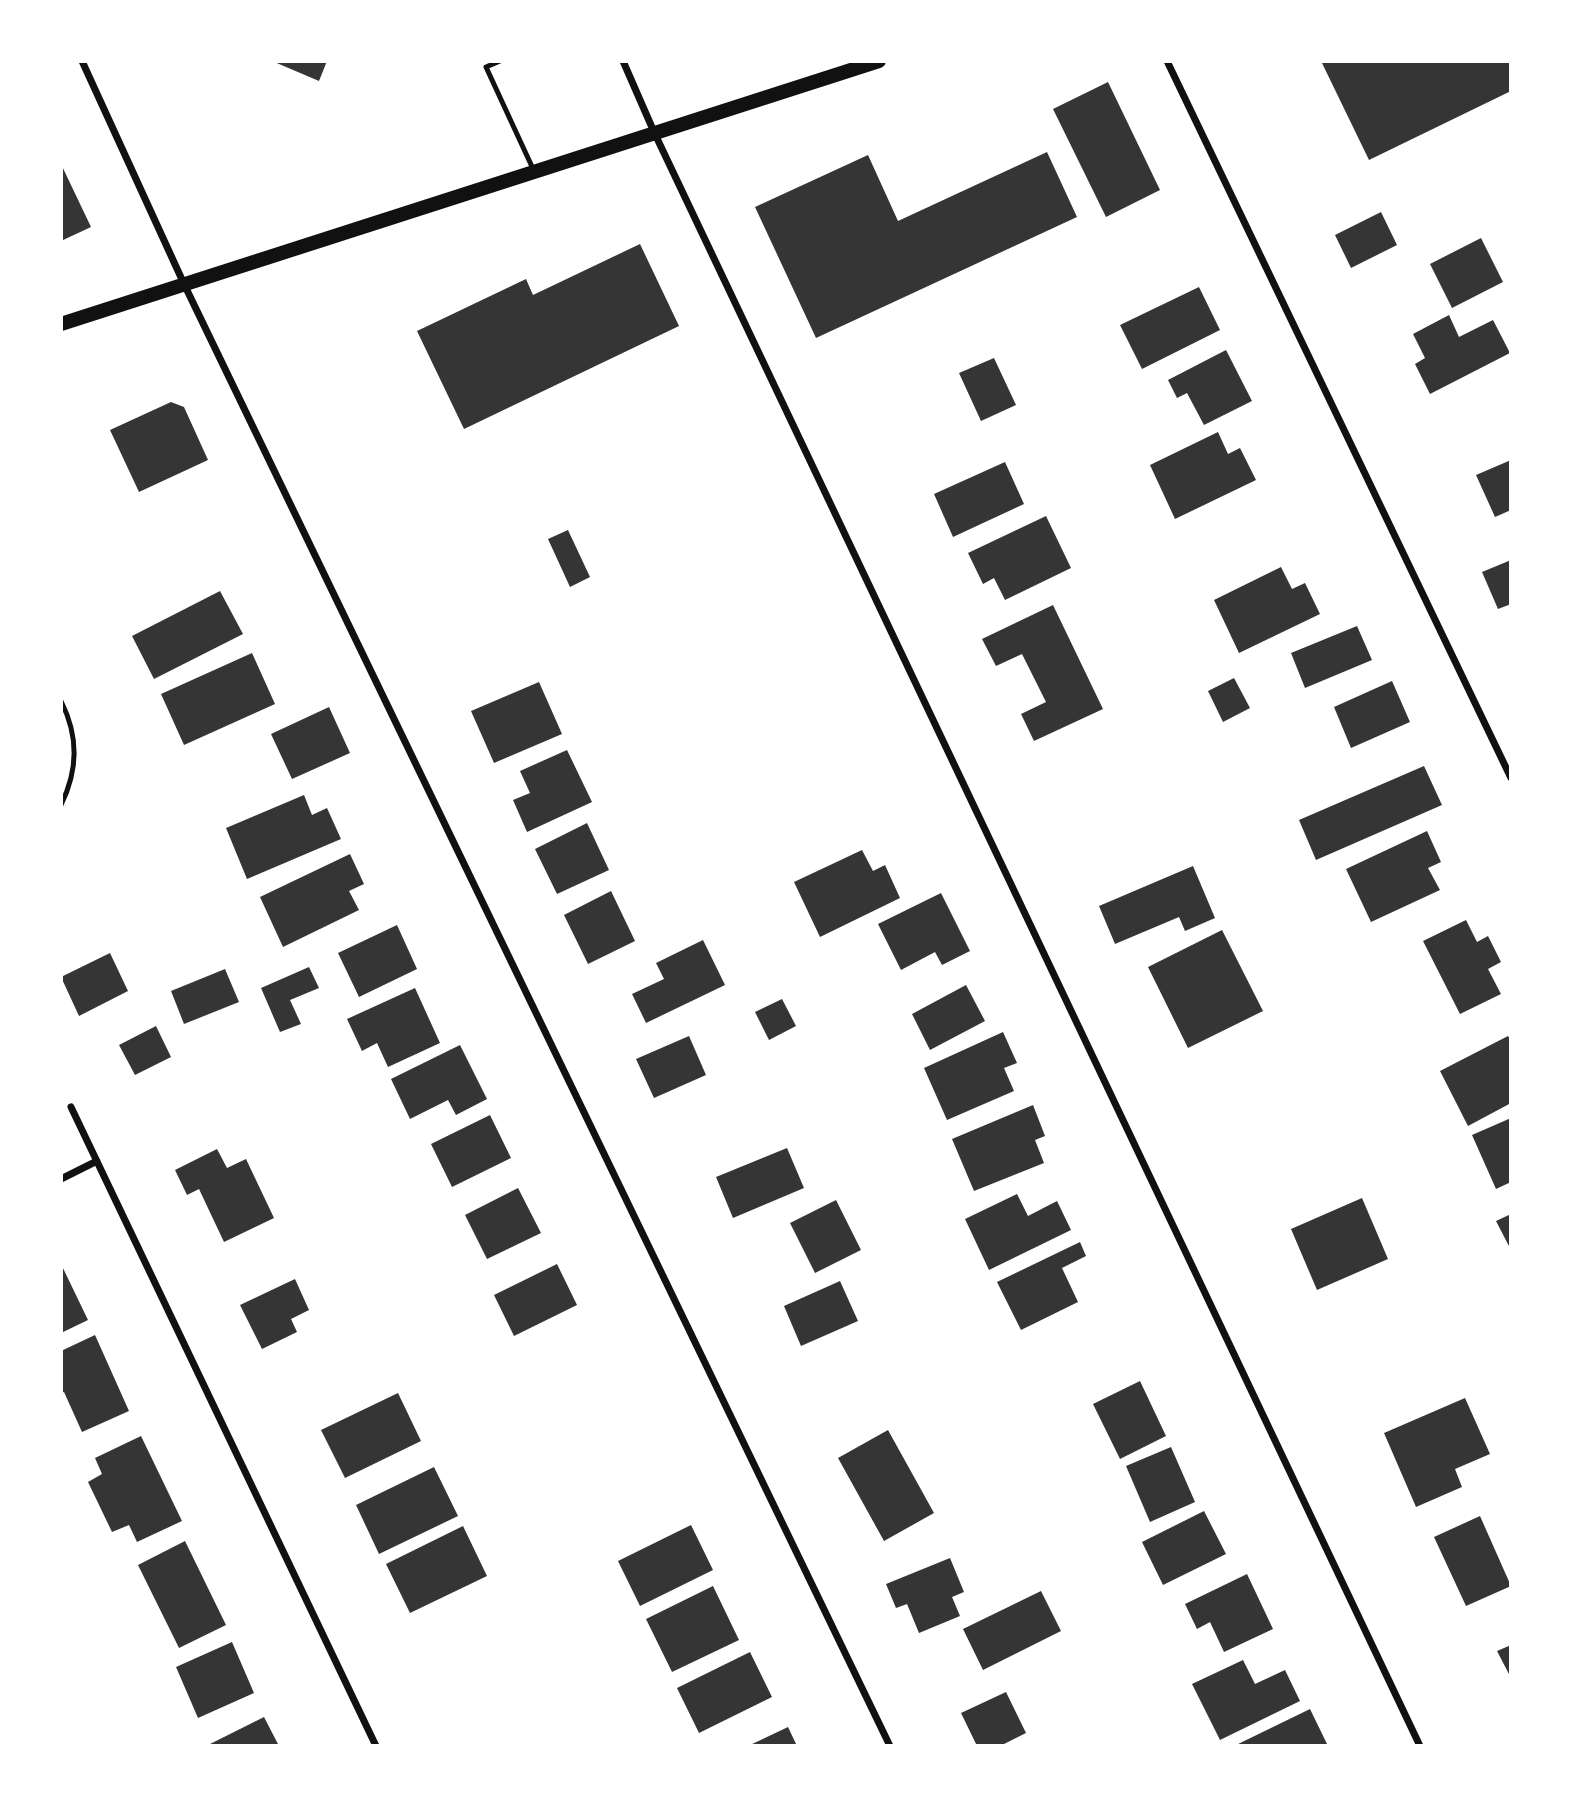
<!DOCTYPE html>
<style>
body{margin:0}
#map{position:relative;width:1572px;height:1807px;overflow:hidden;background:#fff;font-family:"Exo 2",sans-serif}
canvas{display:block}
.frame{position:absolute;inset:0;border:63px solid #fff;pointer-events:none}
</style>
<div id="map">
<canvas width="1572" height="1807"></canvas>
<div class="frame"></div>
</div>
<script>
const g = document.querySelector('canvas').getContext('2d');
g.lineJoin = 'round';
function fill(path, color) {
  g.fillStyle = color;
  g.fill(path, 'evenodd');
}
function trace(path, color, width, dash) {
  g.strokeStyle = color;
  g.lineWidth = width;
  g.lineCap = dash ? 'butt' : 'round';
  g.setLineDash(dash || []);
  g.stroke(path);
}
const building = new Path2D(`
 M272,61H327L319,81Z
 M1321,61H1511V91L1369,160Z
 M1108,82L1160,190L1106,217L1053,109Z
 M1047,152L1077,217L816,338L755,207L868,155L898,221Z
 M61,164L91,227L61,241Z
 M1381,212L1397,245L1351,268L1335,235Z
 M1481,238L1503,282L1452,308L1430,264Z
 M640,244L679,326L464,429L417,331L526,279L533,295Z
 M1199,287L1220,330L1142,369L1120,325Z
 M1449,315L1459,337L1493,320L1510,353L1430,394L1415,364L1425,358L1413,334Z
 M1226,350L1252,401L1204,425L1187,393L1177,398L1168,380Z
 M994,358L1016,405L981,421L959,373Z
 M171,402L184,407L208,460L139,492L110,430Z
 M1218,432L1228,454L1240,448L1256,480L1175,519L1150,465Z
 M1511,460V510L1495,517L1476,475Z
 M1005,462L1024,504L953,537L934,494Z
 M1046,516L1071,568L1005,600L994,578L983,584L968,553Z
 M568,530L590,577L570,587L548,539Z
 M1511,560V604L1498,609L1482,572Z
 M1281,567L1292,589L1305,583L1320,614L1239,653L1214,600Z
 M220,591L243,634L154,679L132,636Z
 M1053,605L1103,709L1034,741L1021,714L1046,702L1022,654L996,666L982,639Z
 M1357,626L1372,660L1305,688L1291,653Z
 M252,653L275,704L184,745L161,694Z
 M1234,678L1250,708L1223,722L1208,691Z
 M1392,681L1410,722L1351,748L1334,707Z
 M539,682L562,734L494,763L471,711Z
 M329,707L350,753L292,779L271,734Z
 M567,750L592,802L527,832L513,800L530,793L520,771Z
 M1424,766L1442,805L1316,860L1299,820Z
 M304,795L312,815L327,808L341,839L247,879L226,828Z
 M587,823L609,870L557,894L535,849Z
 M1427,831L1441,862L1428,868L1440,890L1371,922L1346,869Z
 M862,850L873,871L885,865L900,898L820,937L794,882Z
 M350,854L364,884L349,891L359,910L283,947L260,897Z
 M1193,866L1215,918L1185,931L1179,917L1115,944L1099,906Z
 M611,891L635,941L588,964L564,915Z
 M941,893L970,951L942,965L935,952L901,970L878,924Z
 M1466,920L1477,942L1488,936L1501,962L1488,969L1501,994L1460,1014L1423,941Z
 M397,925L417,969L359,997L338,953Z
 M1222,930L1263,1011L1188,1048L1148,967Z
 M703,940L725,985L646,1023L632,994L664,979L656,963Z
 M110,953L128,991L79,1016L61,977Z
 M309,967L319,988L290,1000L301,1024L280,1032L261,988Z
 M225,969L239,1002L184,1024L171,991Z
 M966,985L985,1021L930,1050L912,1014Z
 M415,988L440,1043L388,1067L377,1043L362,1051L347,1019Z
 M782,999L796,1026L769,1040L755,1012Z
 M156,1026L171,1057L135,1075L119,1045Z
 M1003,1032L1017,1063L1004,1068L1014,1091L947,1120L924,1068Z
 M689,1036L706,1075L654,1098L636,1059Z
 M1508,1036L1511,1041V1103L1468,1126L1440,1071Z
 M460,1045L487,1099L456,1115L448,1100L410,1119L391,1079Z
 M1033,1105L1045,1136L1035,1140L1044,1163L974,1191L952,1139Z
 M490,1115L511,1158L452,1187L431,1144Z
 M1511,1118V1182L1496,1189L1472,1135Z
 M787,1148L804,1188L733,1218L716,1177Z
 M217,1149L227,1168L246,1159L274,1218L224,1242L199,1189L187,1195L175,1170Z
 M518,1188L541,1233L487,1259L465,1215Z
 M1017,1194L1028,1216L1057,1201L1071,1230L989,1270L965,1219Z
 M1362,1198L1388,1259L1317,1290L1291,1229Z
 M836,1200L861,1250L815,1273L790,1223Z
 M1511,1214V1250L1496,1221Z
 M1080,1242L1086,1256L1062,1268L1078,1302L1021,1330L997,1282Z
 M61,1264L88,1320L61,1333Z
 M557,1264L577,1305L514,1336L494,1295Z
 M295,1279L309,1310L291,1319L297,1332L262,1349L240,1305Z
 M840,1281L858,1321L801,1346L784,1306Z
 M95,1335L129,1411L82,1432L64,1392L61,1393V1351Z
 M1140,1381L1166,1436L1120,1459L1093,1404Z
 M398,1393L421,1441L345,1478L321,1430Z
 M1465,1398L1490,1454L1455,1469L1462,1487L1416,1507L1384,1433Z
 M888,1430L934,1513L884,1541L838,1458Z
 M141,1436L182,1521L137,1542L129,1525L112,1532L88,1482L102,1474L95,1458Z
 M1171,1447L1195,1502L1150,1522L1126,1466Z
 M434,1467L458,1516L379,1554L356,1505Z
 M1204,1511L1226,1554L1163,1585L1142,1542Z
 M1480,1516L1511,1586L1466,1606L1434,1537Z
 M691,1525L713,1570L640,1606L618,1561Z
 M463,1526L487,1576L410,1613L386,1564Z
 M185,1541L226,1625L179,1648L138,1565Z
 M950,1558L964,1592L952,1597L960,1616L919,1633L907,1604L896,1608L886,1584Z
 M1247,1574L1273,1629L1224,1652L1210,1622L1197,1629L1185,1604Z
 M713,1586L739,1640L672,1672L646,1619Z
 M1041,1591L1061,1631L983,1670L963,1629Z
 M232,1642L254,1693L198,1718L176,1667Z
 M1511,1645V1678L1497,1651Z
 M750,1652L772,1697L699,1733L677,1688Z
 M1243,1660L1255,1684L1285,1670L1300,1701L1220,1740L1192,1684Z
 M1006,1692L1026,1733L1000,1746H977L961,1713Z
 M1310,1709L1328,1746H1234Z
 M264,1717L279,1746H206Z
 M788,1727L797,1746H748Z`);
const service = new Path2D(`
 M500,61L486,67L534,171
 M61,701C79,737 78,770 61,805`);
const minor = new Path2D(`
 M82,61L184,284L890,1746
 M623,61L654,132L1420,1746
 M1167,61L1511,778
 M71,1107L376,1746
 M61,1179L97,1161`);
const secondary = new Path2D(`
 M61,324L879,61`);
fill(building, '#353535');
trace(service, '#111', 5);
trace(minor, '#111', 7);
trace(secondary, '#111', 14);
</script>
